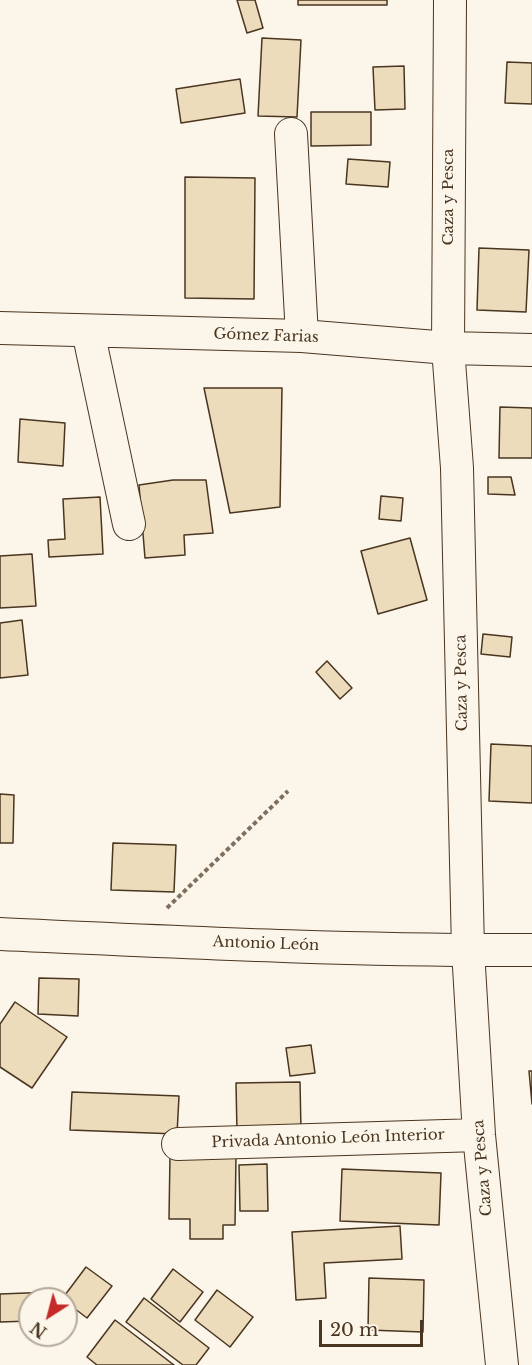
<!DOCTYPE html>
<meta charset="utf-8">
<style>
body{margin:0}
#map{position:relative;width:532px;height:1365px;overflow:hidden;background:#fbf6e9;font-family:"Libre Baskerville",serif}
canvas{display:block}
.north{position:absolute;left:18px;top:1287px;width:60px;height:60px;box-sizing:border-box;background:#fbf6e9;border:2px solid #b4a999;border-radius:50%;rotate:216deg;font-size:16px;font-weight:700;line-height:24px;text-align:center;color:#4a3520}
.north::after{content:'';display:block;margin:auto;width:21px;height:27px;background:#c62828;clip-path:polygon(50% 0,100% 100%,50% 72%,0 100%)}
.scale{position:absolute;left:319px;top:1320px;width:104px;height:27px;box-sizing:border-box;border:3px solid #4a3520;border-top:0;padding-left:8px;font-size:18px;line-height:21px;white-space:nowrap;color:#4a3520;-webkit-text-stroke:4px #fbf6e9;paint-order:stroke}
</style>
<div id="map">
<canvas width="532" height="1365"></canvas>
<div class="north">N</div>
<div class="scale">20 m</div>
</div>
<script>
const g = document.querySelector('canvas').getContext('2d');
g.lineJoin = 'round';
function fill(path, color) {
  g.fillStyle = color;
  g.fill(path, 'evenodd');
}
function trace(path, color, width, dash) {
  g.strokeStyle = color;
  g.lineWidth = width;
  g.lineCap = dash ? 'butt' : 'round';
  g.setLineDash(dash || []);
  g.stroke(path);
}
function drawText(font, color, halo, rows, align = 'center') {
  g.font = font + ' "Libre Baskerville",serif';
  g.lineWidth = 4.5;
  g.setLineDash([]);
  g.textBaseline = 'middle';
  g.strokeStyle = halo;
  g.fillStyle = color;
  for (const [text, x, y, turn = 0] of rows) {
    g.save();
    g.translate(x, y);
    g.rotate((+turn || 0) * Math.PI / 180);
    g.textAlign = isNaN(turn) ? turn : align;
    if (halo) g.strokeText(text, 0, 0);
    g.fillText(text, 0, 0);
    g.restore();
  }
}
const building = new Path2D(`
 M237,0H255L263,28L247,33Z
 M298,0H387V5H298Z
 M262,38L301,40L297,117L258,116Z
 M507,62L532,63V104L505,103Z
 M404,66L405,109L375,110L373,67Z
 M240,79L245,113L181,123L176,89Z
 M311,112H371V145L311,146Z
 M348,159L390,162L388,187L346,184Z
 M185,177L255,178L254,299L185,298Z
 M479,248L529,250L526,312L477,310Z
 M204,388H282L280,507L230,513Z
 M500,407L532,408V458H499Z
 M20,419L65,423L63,466L18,462Z
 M488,477H511L515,495L488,494Z
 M173,480H206L213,533L184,535L185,555L145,558L139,485Z
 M381,496L403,498L401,521L379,519Z
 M100,497L103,554L49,557L48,540L65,539L63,499Z
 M410,538L427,600L378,614L361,551Z
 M32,554L36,606L0,608V556Z
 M22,620L28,675L0,678V623Z
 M483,634L512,637L510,657L481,654Z
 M327,661L352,688L340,699L316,672Z
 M491,744L532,746V803L489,801Z
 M0,794L14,795L13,843H0Z
 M113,843L176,845L174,892L111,890Z
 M39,978L79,979L78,1016L38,1014Z
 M15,1002L67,1037L32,1088L0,1067V1024Z
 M311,1045L315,1073L290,1076L286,1048Z
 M529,1071H532V1104Z
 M300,1082L301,1131L237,1133L236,1083Z
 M72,1092L179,1096L177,1134L70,1130Z
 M170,1154L236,1155L235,1225H223V1239H190V1219H169Z
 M267,1164L268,1211H240L239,1165Z
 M342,1169L441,1173L439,1225L340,1221Z
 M400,1226L402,1259L324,1263L326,1298L296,1300L292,1232Z
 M86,1267L112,1286L87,1318L66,1302V1299H62Z
 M173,1269L203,1292L180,1322L151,1299Z
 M369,1278L424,1280L423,1332L368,1330Z
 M217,1290L253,1317L230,1347L195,1320Z
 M53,1292V1299H30V1321L0,1322V1294Z
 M144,1298L209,1348L196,1365H183L126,1322Z
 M115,1320L174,1365H97L87,1357Z`);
const path = new Path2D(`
 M167,908L288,791`);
const street = new Path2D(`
 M450,0L448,348L457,468L468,950L479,1135L502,1365
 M291,134L302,336
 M0,328L302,336L448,348L532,350
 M88,331L129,524
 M0,934C177,942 355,951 532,950
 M178,1144L479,1135`);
const streetNames = [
 ["Caza y Pesca",449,197,-90],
 ["Gómez Farias",266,336,2],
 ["Caza y Pesca",462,683,-91],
 ["Antonio León",266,944,2],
 ["Privada Antonio León Interior",328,1139,-2],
 ["Caza y Pesca",483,1168,-95]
];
fill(building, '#ecdcbc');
trace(building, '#4a3520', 1.5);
trace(street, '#4a3520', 34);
trace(path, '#7f6f5c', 4, [4.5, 3]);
trace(street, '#fbf6e9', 32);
drawText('15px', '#4a3520', '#fbf6e9', streetNames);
</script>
